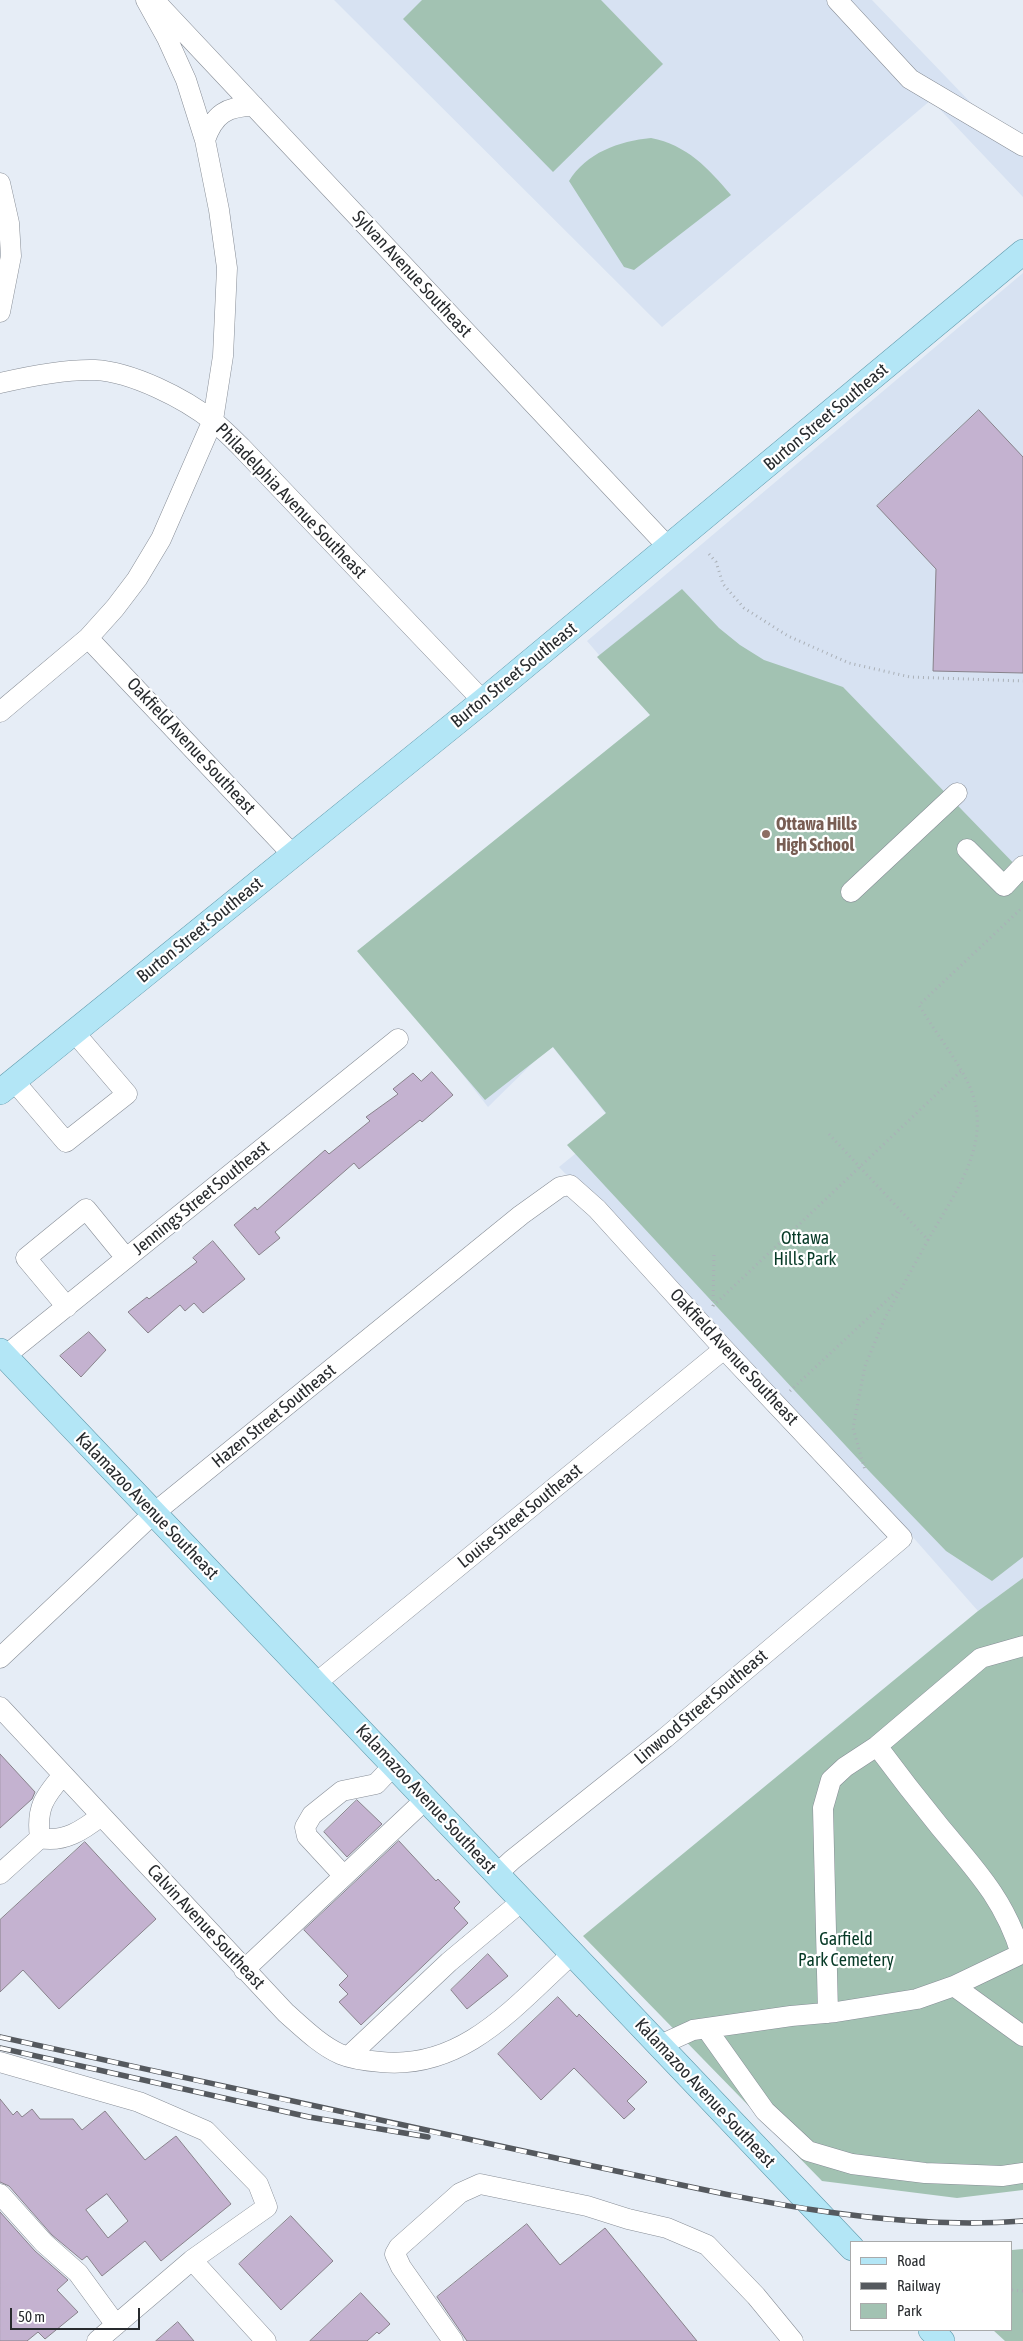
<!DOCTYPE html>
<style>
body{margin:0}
#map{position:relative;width:1023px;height:2341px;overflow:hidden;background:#e6edf6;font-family:"Asap Condensed",sans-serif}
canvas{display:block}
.legend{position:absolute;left:850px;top:2241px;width:162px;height:90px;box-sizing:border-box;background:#fff;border:1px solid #a9aaab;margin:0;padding:6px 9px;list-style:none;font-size:15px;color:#282b2e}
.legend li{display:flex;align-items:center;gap:10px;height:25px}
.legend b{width:25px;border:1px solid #a9aaab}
.scale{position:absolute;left:10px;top:2308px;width:130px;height:22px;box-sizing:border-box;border:2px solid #282b2e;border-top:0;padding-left:6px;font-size:15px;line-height:18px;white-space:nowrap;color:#282b2e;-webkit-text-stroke:4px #fff;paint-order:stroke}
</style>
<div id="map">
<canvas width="1023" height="2341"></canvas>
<ul class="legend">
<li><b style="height:6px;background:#b3e6f6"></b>Road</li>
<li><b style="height:6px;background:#55595e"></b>Railway</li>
<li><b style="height:14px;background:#a2c2b2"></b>Park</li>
</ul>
<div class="scale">50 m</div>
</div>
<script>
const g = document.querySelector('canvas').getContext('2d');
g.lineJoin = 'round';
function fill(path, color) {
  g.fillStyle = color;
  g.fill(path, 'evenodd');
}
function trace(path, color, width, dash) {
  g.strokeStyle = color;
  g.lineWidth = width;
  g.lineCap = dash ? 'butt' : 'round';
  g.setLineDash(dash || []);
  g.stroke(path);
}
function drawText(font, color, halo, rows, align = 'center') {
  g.font = font + ' "Asap Condensed",sans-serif';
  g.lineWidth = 4.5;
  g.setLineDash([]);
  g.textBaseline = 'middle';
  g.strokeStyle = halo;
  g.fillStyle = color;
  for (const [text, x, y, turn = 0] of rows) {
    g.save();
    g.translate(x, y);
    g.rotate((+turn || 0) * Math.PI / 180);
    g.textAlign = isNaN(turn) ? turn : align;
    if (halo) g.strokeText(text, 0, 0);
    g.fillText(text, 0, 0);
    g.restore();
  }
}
const built = new Path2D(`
 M334,0H872L1023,157V197L931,100L662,327Z
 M1023,273V1578L978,1611L911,1535L559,1167L613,1123L551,1045L488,1107L365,950L653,718L587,641Z`);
const green = new Path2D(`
 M422,0H601L663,64L553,172L403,19Z
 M651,138C687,145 708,168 731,195L634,270L624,267L569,181C586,153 619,141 651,138Z
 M682,589L719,628L740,645L764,660L843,687L1023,873V1557L992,1581L946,1551L871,1473L567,1145L606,1113L553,1047L485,1100L357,951L650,715L597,657Z
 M1023,1578V2190L957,2198L822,2181L583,1936L978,1611Z
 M1023,2249V2341H1005L993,2330H1012V2250Z`);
const building = new Path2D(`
 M979,410L1023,457V673L933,671L936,569L877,506Z
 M432,1072L453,1095L422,1122L420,1120L359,1169L354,1163L275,1232L280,1238L259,1255L234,1225L255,1207L257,1210L325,1150L329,1154L370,1121L366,1117L398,1094L393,1089L413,1073L421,1081Z
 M213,1241L245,1279L203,1313L194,1303L185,1311L180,1305L148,1333L128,1312L147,1297L149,1299L197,1262L193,1258Z
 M89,1332L106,1350L81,1377L60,1356Z
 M0,1754L35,1792L32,1799L0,1828Z
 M357,1800L382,1824L347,1857L324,1832Z
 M399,1841L436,1881L438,1879L460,1902L454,1908L468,1923L361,2025L339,2002L348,1994L339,1985L348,1976L304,1930Z
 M85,1842L156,1919L59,2009L23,1970L0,1992V1920Z
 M488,1954L508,1976L467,2009L451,1990Z
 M558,1997L577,2017L579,2014L647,2082L627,2101L635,2109L624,2119L574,2068L541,2100L498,2054Z
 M0,2099L13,2115L17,2111L22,2117L32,2109L40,2119H73L82,2130L105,2111L145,2160L176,2136L231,2204L161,2261L145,2241L102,2276L87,2256L82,2260L52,2235L9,2186L0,2182ZM107,2194L128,2221L108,2238L86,2210Z
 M0,2212L35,2251L68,2280L57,2290L78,2312L45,2339L38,2332L27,2341H0Z
 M291,2216L333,2261L281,2310L239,2264Z
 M527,2224L560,2265L605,2228L697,2341H467L437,2297Z
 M361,2293L390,2324L379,2334L377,2332L367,2341H310Z
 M178,2322L194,2341H156Z`);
const path = new Path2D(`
 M709,554L716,562L723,584L744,608L788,636L849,663L910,677L1023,681
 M829,1134L928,1240L885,1318L865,1366L853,1428L865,1470
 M928,1240C955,1192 996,1140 968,1083C955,1056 934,1031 919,1005L1023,907
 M713,1306L961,1071
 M713,1306L714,1254
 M790,1391L899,1289
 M1012,2290L1023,2291`);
const minor = new Path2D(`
 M154,0L669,548
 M837,0L910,79L1023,146
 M205,140C214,114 227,106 254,106
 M0,183L9,223L11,256L0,312
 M0,383C30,376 64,369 95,370C132,372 184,398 213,421C223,429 232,438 241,447L483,701
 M88,638L293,855
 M0,712L88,638L115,608L137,579L161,539L213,420L223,356L227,268L219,210L205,140L186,80L167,38L146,0
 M967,849L1004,886L1023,866
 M851,892L957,793
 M14,1081L66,1142L127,1094L74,1032
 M67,1307L26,1258L86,1209L126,1258
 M5,1356L398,1039
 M0,1658L154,1513L521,1215L560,1187L570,1185L597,1209L724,1349L902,1538L665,1738L512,1860L497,1874
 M316,1683L724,1349
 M0,1707L286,2013C302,2027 320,2045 340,2054C352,2059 368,2061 381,2062C464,2070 516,2005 572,1954
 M63,1775C44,1797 36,1808 40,1838C64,1843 83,1830 101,1816
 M0,1874L40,1838
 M344,1876L307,1836L305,1827L312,1815L342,1791L376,1784L394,1765
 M1023,1953L954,1986L1023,2036
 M1021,1954C1005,1900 975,1869 940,1827C918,1800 897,1773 877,1746L981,1658L1023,1646
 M244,1970L426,1799
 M828,2013L823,1808L831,1780L845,1767L877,1746
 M706,2028L765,2111L808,2151L852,2164L925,2173L1002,2176L1023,2173
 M660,2045L693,2030L791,2016L836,2012L917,1999L954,1986
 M349,2056L449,1962L522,1901
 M0,2062L139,2102L206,2131L258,2184L267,2207L192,2260L97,2341
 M0,2194L44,2243L78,2273L116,2325
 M192,2260L266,2341
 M453,2341L401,2267L395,2254L399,2247L460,2193L480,2184L587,2206L628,2219L667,2228L707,2245L756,2296L793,2341`);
const major = new Path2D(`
 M0,1092L483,701L1023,252
 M0,1351L852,2248
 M931,2330L942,2341`);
const rail = new Path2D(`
 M0,2037C196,2080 392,2124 588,2165C731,2195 876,2232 1023,2221
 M0,2048L309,2117L428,2137`);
const markers = [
 [766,834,5,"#8d6e63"]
];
const streetNames = [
 ["Sylvan Avenue Southeast",412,274,47],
 ["Burton Street Southeast",826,417,-40],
 ["Philadelphia Avenue Southeast",291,501,46],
 ["Burton Street Southeast",514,675,-39],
 ["Oakfield Avenue Southeast",191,746,47],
 ["Burton Street Southeast",200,930,-39],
 ["Jennings Street Southeast",201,1198,-39],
 ["Oakfield Avenue Southeast",734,1357,47],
 ["Hazen Street Southeast",274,1416,-39],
 ["Kalamazoo Avenue Southeast",147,1506,46],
 ["Louise Street Southeast",520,1516,-39],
 ["Linwood Street Southeast",701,1707,-40],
 ["Kalamazoo Avenue Southeast",426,1799,47],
 ["Calvin Avenue Southeast",206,1927,47],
 ["Kalamazoo Avenue Southeast",705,2093,47]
];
const educationNames = [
 ["Ottawa Hills",776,824],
 ["High School",776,845]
];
const parkNames = [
 ["Ottawa",805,1238],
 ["Hills Park",805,1259],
 ["Garfield",846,1939],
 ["Park Cemetery",846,1960]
];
fill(built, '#d7e2f2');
fill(green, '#a2c2b2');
fill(building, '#c4b2d0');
trace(building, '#88828b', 1);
trace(minor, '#878d96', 21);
trace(major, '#619aac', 26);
trace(path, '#aab0b7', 3, [1, 4]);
trace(minor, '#fff', 20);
trace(major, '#b3e6f6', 25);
trace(rail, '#55595e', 5.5);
trace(rail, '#fff', 4, [11]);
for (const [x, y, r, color] of markers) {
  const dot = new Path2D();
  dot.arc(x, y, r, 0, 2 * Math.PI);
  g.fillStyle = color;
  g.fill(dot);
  trace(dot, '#fff', 2);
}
drawText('18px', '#282b2e', '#fff', streetNames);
drawText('bold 18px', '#785e54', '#fff', educationNames, 'left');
drawText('18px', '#073a27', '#fff', parkNames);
</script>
